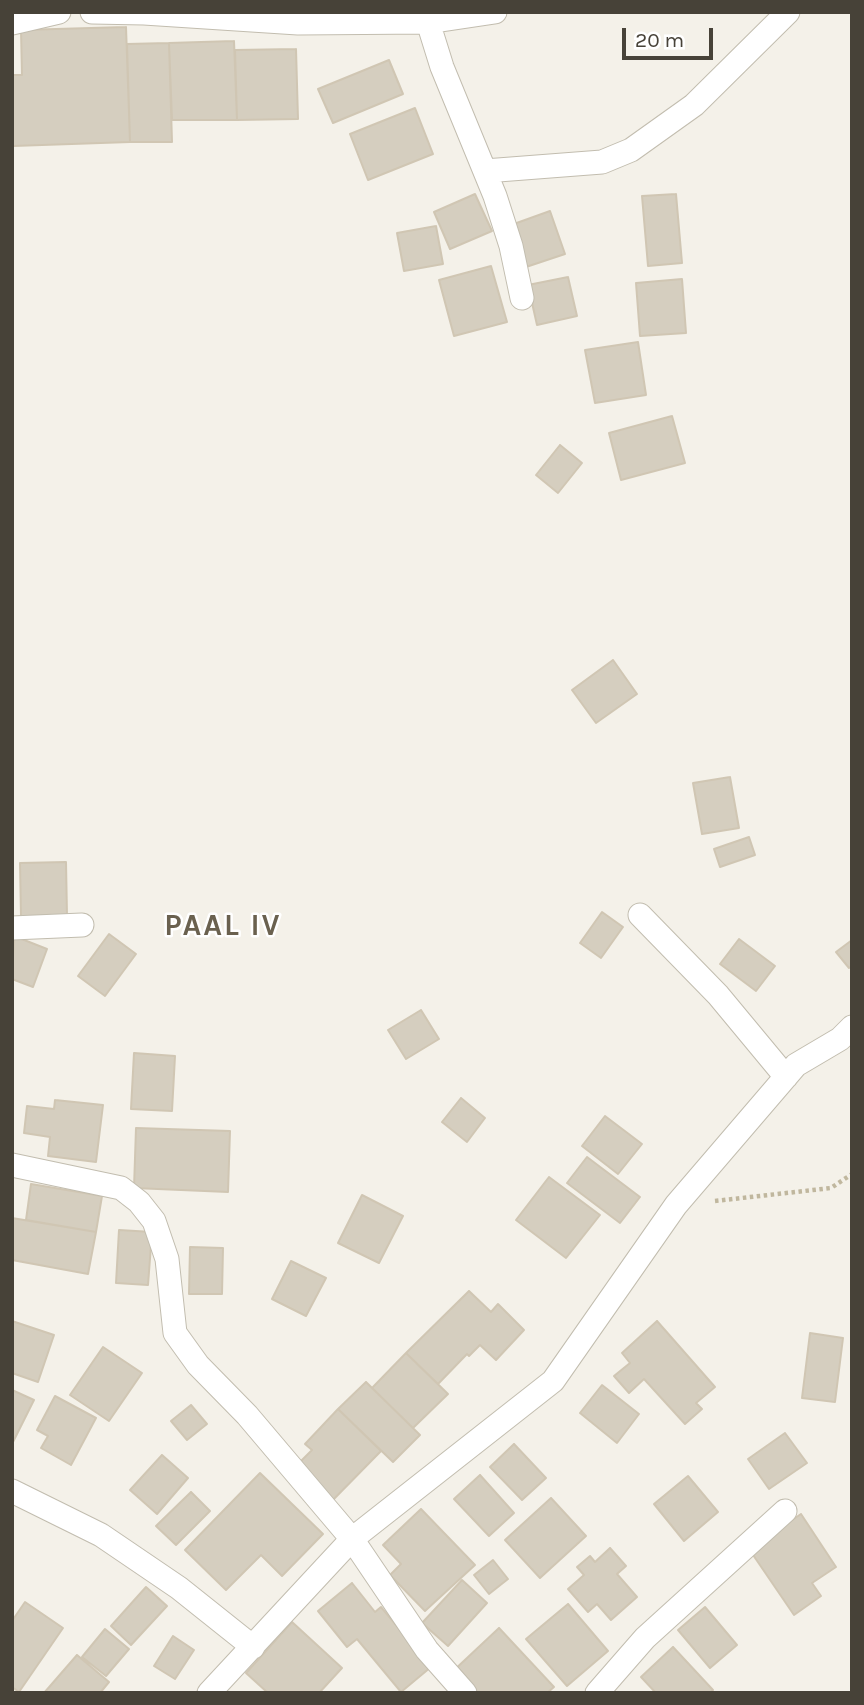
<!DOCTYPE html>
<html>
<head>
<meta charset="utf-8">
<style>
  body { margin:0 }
  #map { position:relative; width:864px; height:1705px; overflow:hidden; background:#f4f1e9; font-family:Karla,sans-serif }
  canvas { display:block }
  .frame { position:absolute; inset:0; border:14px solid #474238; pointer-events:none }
  .scale { position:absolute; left:622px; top:28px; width:91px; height:32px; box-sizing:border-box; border:4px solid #474238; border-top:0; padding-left:9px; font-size:21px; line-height:24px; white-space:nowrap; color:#474238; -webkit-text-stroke:5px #fff; paint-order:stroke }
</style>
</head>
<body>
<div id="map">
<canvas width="864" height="1705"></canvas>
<div class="frame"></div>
<div class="scale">20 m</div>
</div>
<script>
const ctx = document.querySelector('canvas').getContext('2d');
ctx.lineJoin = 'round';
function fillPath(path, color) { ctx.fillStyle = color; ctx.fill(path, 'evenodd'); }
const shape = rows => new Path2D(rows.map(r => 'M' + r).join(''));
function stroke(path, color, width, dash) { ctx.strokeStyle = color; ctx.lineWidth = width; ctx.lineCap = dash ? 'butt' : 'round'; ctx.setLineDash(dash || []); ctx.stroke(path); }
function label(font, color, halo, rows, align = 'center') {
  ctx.font = font + ' Karla,sans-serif'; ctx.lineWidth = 5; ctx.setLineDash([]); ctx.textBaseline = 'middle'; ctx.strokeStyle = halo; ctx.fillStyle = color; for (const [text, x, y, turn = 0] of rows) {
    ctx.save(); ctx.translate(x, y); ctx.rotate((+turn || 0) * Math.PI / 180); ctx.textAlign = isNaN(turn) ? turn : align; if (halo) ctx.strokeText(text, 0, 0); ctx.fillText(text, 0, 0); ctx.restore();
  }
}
const building = shape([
  [126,27,130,142,13,146,12,75,22,75,21,30,126,27],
  [234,41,237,120,172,120,169,43,234,41],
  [169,43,172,142,130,142,127,44,169,43],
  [296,49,298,119,237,120,235,50,296,49],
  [389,60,403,94,333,123,318,89,389,60],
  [415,108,433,154,368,180,350,134,415,108],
  [475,194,492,231,450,249,434,212,475,194],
  [676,194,682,263,648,266,642,196,676,194],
  [550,211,565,254,526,267,511,225,550,211],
  [436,226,443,264,404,271,397,233,436,226],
  [491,266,507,322,454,336,439,280,491,266],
  [568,277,577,316,537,325,528,285,568,277],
  [682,279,686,333,640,336,636,283,682,279],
  [638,342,646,395,595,403,585,350,638,342],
  [672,416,685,463,621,480,609,433,672,416],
  [560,445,582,463,558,493,536,475,560,445],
  [613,660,637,694,596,723,572,690,613,660],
  [730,777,739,828,702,834,693,783,730,777],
  [749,837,755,855,720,867,714,849,749,837],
  [66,862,67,916,21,917,20,863,66,862],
  [602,912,623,927,601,958,580,943,602,912],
  [109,934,136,954,105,996,78,976,109,934],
  [14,936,47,949,33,987,12,979,14,936],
  [739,939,775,966,756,991,720,964,739,939],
  [852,940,852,966,849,968,836,952,852,940],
  [421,1010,439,1039,406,1059,388,1030,421,1010],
  [134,1053,175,1056,172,1111,131,1109,134,1053],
  [461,1098,485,1118,467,1142,442,1122,461,1098],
  [55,1100,103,1105,96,1162,48,1156,50,1137,24,1133,27,1106,54,1109,55,1100],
  [605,1116,642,1144,618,1174,582,1146,605,1116],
  [136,1128,230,1131,228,1192,134,1188,136,1128],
  [587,1157,640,1197,620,1223,567,1183,587,1157],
  [549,1177,600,1215,566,1258,516,1220,549,1177],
  [31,1184,102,1196,96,1232,26,1220,31,1184],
  [362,1195,403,1216,379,1263,338,1243,362,1195],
  [12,1218,96,1232,88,1274,12,1260,12,1218],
  [119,1230,152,1232,148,1285,116,1283,119,1230],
  [190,1247,223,1248,222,1294,189,1294,190,1247],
  [291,1261,326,1278,306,1316,272,1299,291,1261],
  [469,1291,491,1312,498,1304,524,1330,496,1360,480,1345,469,1356,467,1354,438,1384,406,1353,469,1291],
  [12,1321,54,1335,38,1382,12,1373,12,1321],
  [657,1321,715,1387,696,1403,702,1409,685,1424,644,1379,629,1393,614,1376,630,1363,622,1353,657,1321],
  [810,1333,843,1338,835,1402,802,1398,810,1333],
  [103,1347,142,1373,109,1421,70,1395,103,1347],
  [406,1353,448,1394,413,1428,372,1388,406,1353],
  [366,1382,420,1435,393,1462,338,1409,366,1382],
  [602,1385,639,1414,617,1443,580,1413,602,1385],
  [12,1390,34,1400,12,1444,12,1390],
  [55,1396,96,1418,71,1465,41,1448,48,1436,37,1430,55,1396],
  [191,1405,207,1424,187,1440,171,1421,191,1405],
  [338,1409,381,1451,330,1503,294,1468,312,1450,305,1444,338,1409],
  [785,1433,807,1463,769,1489,748,1459,785,1433],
  [514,1444,546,1478,522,1500,490,1467,514,1444],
  [162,1455,188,1478,157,1514,130,1490,162,1455],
  [260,1473,323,1534,282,1576,261,1555,226,1590,185,1550,260,1473],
  [480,1475,514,1513,489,1536,454,1499,480,1475],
  [688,1476,718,1512,684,1541,654,1504,688,1476],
  [191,1492,210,1511,176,1545,156,1526,191,1492],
  [551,1498,586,1536,540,1578,505,1540,551,1498],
  [421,1509,475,1565,425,1611,390,1575,401,1564,383,1545,421,1509],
  [801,1514,836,1567,812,1583,821,1596,794,1615,749,1549,801,1514],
  [610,1548,626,1566,617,1574,637,1597,611,1620,597,1604,588,1612,568,1589,584,1575,577,1567,590,1556,595,1562,610,1548],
  [493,1560,508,1579,489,1594,474,1575,493,1560],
  [462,1580,487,1603,448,1646,422,1623,462,1580],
  [352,1583,375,1612,381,1607,431,1667,401,1692,357,1639,347,1647,318,1611,352,1583],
  [146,1587,167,1606,131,1645,111,1626,146,1587],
  [25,1602,63,1628,19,1692,12,1687,12,1621,25,1602],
  [568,1604,608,1651,567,1686,526,1639,568,1604],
  [705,1607,737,1645,710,1668,678,1630,705,1607],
  [292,1622,342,1668,319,1693,268,1693,246,1673,292,1622],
  [499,1628,554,1687,547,1693,469,1693,451,1673,499,1628],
  [105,1629,129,1649,106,1676,82,1657,105,1629],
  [173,1636,194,1650,175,1679,154,1666,173,1636],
  [673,1647,713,1690,710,1693,656,1693,641,1677,673,1647],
  [77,1655,109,1682,100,1693,44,1693,77,1655]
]);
const path = shape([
  [715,1201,831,1188,852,1174]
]);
const minor = shape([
  [92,12,144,13,298,23,428,22,495,12],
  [428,22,442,67,495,196,511,246,522,298],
  [12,23,59,12],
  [485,171,602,162,631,150,694,105,788,12],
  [640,915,718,995,786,1077],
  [12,928,82,925],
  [12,1165,121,1188,139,1202,154,1221,167,1259,175,1333,198,1365,247,1415,352,1539,427,1650,465,1693],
  [12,1491,101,1535,179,1588,253,1647],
  [209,1693,352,1539,553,1381,676,1205,796,1065,840,1039,852,1027],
  [597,1693,645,1638,785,1511]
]);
const districtNames = [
  ["PAAL IV",223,926]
];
fillPath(building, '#d5cebf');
stroke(building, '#d0c6b3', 2);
stroke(minor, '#c2bdaf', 25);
stroke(path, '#c0b79e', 4.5, [3.5, 3.5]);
stroke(minor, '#fff', 23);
ctx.letterSpacing = '2px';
label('bold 30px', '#6a614f', '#fff', districtNames);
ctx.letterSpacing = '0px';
</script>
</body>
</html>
